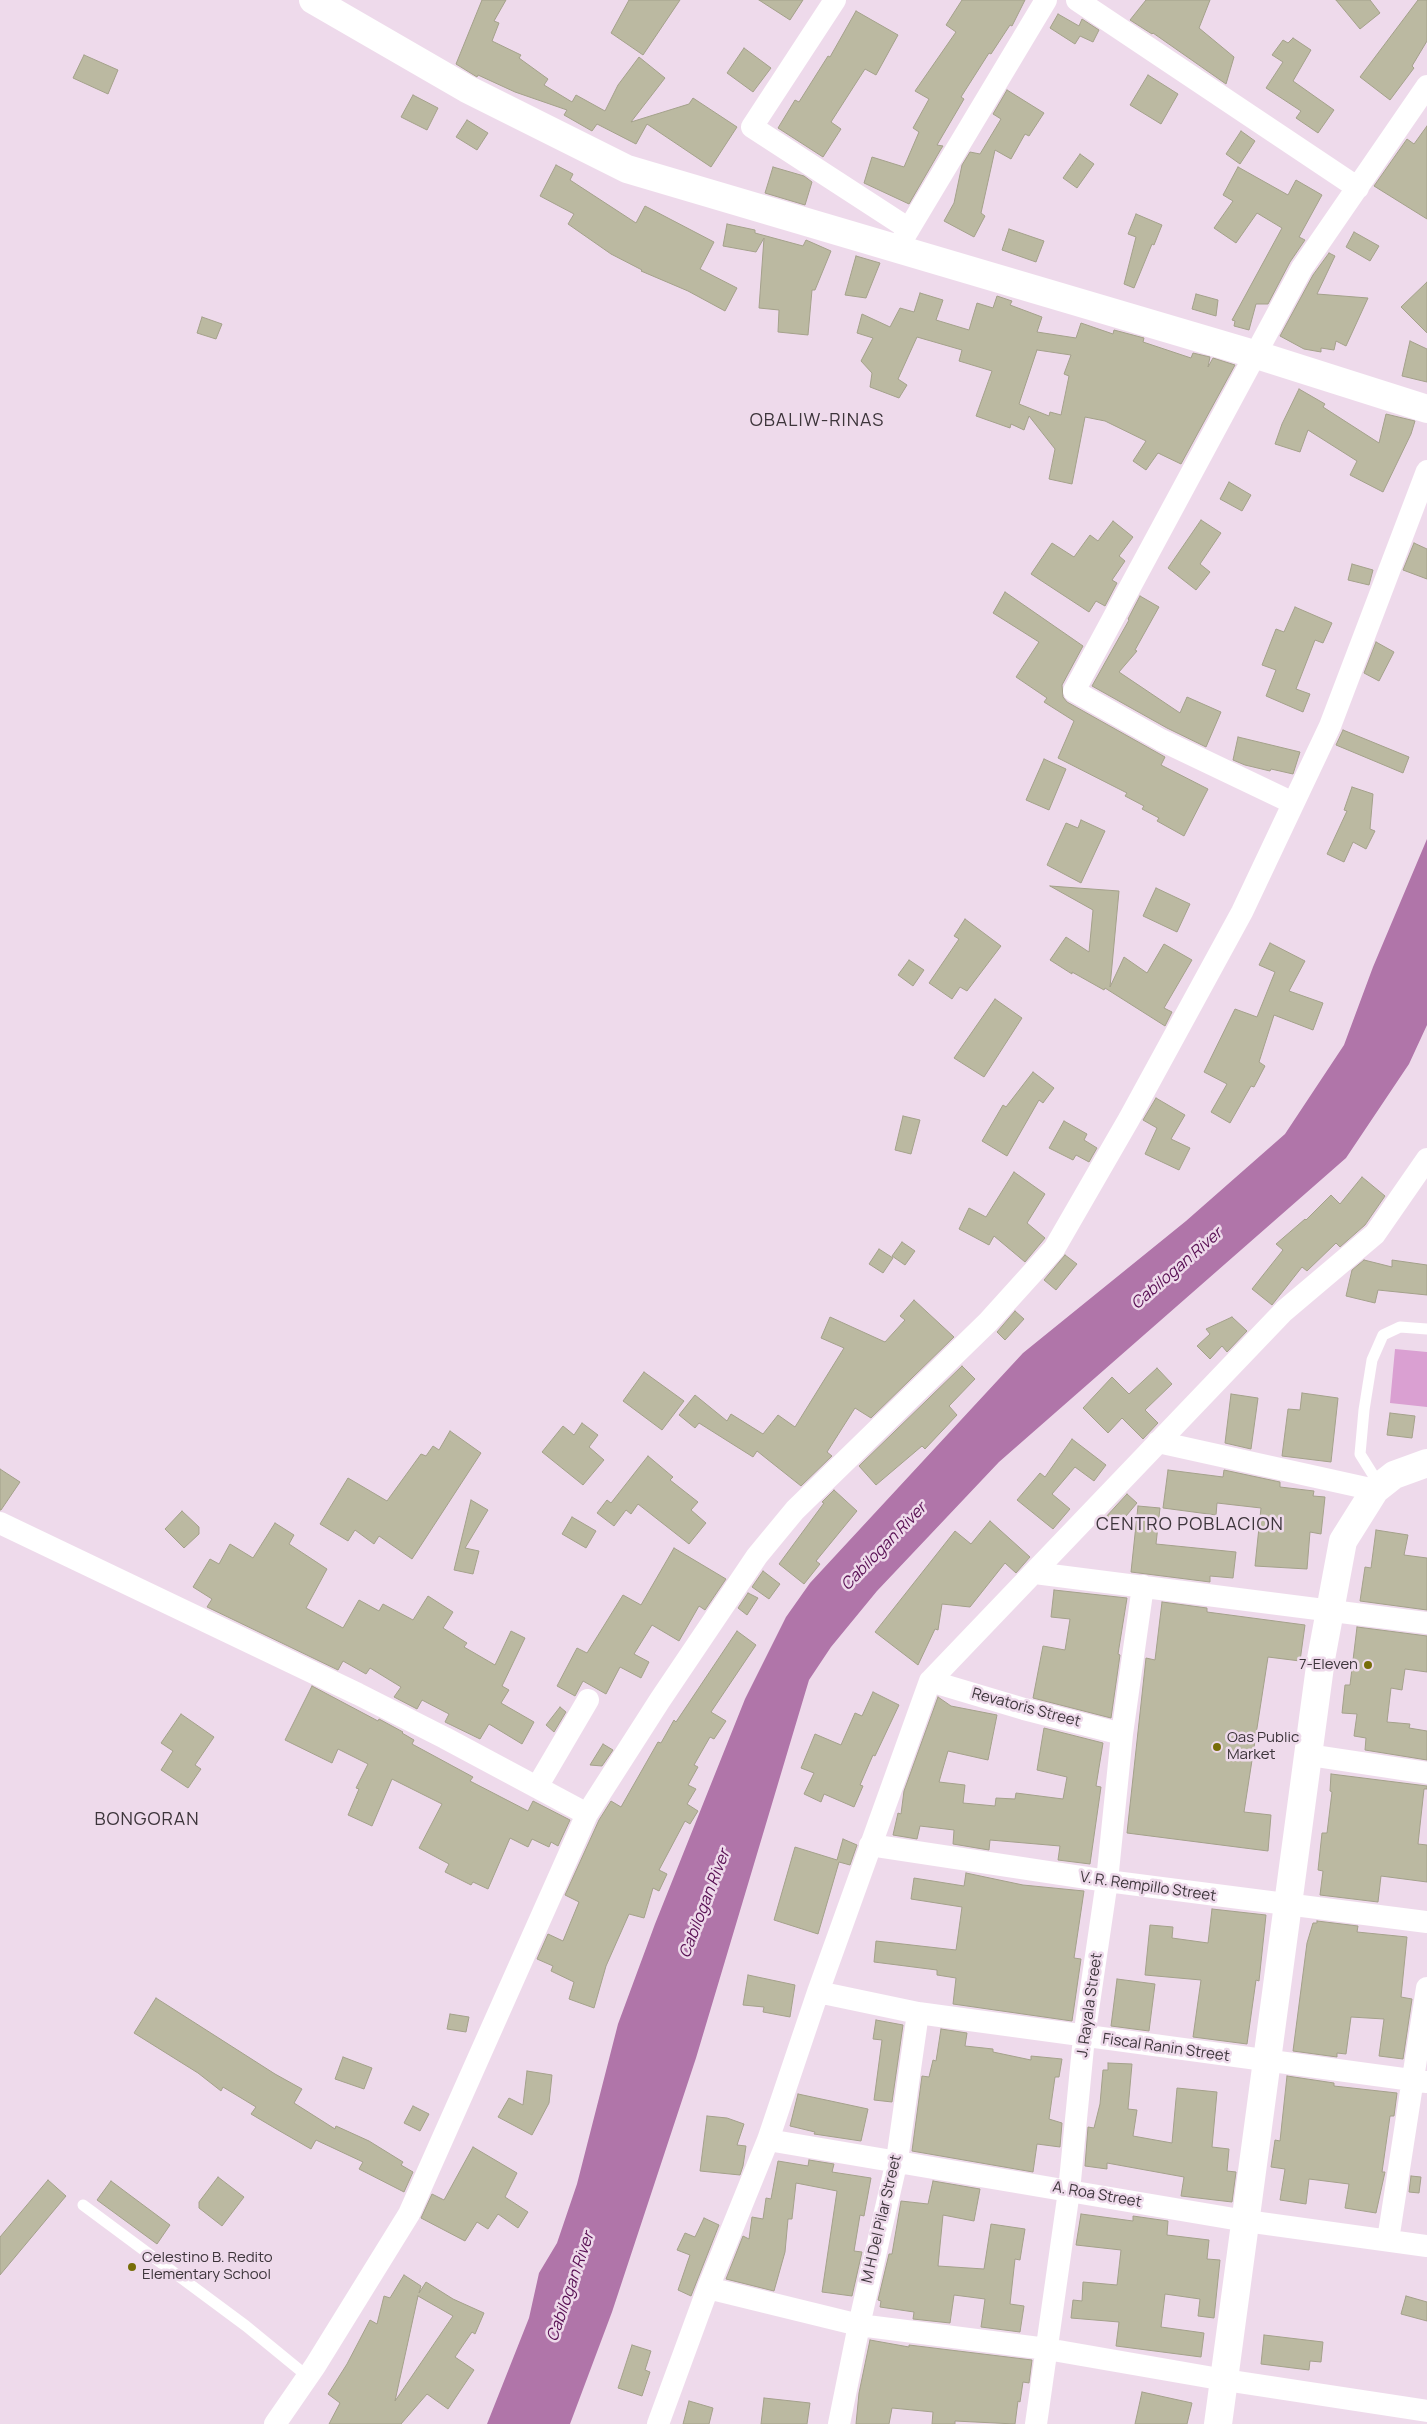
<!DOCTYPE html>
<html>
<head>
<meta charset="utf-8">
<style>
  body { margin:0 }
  canvas { display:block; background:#eedaeb }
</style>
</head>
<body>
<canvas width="1427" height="2424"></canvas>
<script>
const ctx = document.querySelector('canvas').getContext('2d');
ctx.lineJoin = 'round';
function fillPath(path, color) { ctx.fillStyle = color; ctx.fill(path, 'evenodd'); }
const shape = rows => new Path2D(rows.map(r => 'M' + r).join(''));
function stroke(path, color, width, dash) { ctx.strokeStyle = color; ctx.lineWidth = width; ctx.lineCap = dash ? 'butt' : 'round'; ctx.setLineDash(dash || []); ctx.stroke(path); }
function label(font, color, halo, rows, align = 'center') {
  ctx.font = font + ' Manrope,sans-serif'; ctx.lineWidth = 5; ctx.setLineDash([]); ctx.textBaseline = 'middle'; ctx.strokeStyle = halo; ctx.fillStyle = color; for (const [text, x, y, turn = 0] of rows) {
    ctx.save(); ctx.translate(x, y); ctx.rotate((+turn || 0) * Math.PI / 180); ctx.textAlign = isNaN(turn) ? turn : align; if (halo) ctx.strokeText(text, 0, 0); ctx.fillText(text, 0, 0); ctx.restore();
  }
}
const green = shape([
  [1395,1349,1427,1352,1427,1407,1390,1403]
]);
const water = shape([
  [1427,839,1427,1025,1409,1064,1346,1158,999,1462,877,1591,831,1647,809,1680,696,2058,612,2312,570,2424,487,2424,529,2318,539,2273,557,2243,577,2184,618,2024,655,1924,745,1699,786,1617,810,1583,1023,1353,1186,1221,1285,1134,1344,1045,1373,967]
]);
const building = shape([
  [482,0,506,0,494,21,499,23,492,41,521,55,519,58,548,79,544,85,572,102,576,95,605,111,618,85,639,57,665,78,631,122,689,104,693,98,737,127,711,167,647,124,636,144,597,124,592,131,564,115,567,110,515,92,478,75,477,77,456,64,482,0],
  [629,0,680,0,643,55,611,33,629,0],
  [759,0,803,0,790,20,759,0],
  [962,0,1025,0,1012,26,1010,25,991,54,989,53,961,97,964,99,937,145,943,146,941,149,909,204,864,183,872,157,904,167,919,132,913,128,929,99,915,91,956,32,946,25,962,0],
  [1146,0,1210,0,1199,28,1234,57,1226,84,1153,33,1152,34,1130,20,1146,0],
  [1336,0,1370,0,1380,13,1360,29,1336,0],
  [1418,0,1427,0,1427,41,1412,66,1414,68,1390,100,1360,77,1418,0],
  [856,11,898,35,876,75,865,69,831,122,841,129,823,157,778,128,795,100,799,102,828,56,830,57,856,11],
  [1058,14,1079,26,1082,19,1099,30,1093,42,1080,36,1075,44,1050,28,1058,14],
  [1293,38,1311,50,1293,81,1334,110,1318,133,1296,118,1301,111,1266,88,1283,62,1272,55,1283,40,1288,43,1293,38],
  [744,48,771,68,753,92,727,73,744,48],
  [84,55,118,70,108,94,73,78,84,55],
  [1148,75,1178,94,1161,124,1130,105,1148,75],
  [1007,90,1044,113,1029,136,1025,134,1011,159,995,150,981,213,985,216,974,237,944,221,954,203,962,165,970,152,980,154,1001,119,993,114,1007,90],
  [413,95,438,108,427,130,401,117,413,95],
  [467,120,488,133,477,150,456,137,467,120],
  [1427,126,1427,219,1374,186,1407,139,1414,144,1427,126],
  [1241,131,1255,141,1240,164,1226,154,1241,131],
  [1080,154,1094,164,1077,188,1063,178,1080,154],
  [556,165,573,174,570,180,636,223,645,206,714,242,700,269,737,288,725,311,688,291,641,271,642,270,611,254,568,224,574,214,540,196,556,165],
  [773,167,804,176,812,182,805,205,765,193,773,167],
  [1238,167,1288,195,1296,180,1322,195,1299,237,1305,240,1290,262,1268,304,1256,304,1249,330,1234,326,1235,321,1232,320,1282,228,1257,213,1236,243,1214,228,1233,201,1223,195,1238,167],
  [1136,214,1162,225,1154,245,1152,244,1134,288,1124,284,1136,237,1128,234,1136,214],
  [727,224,755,230,755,233,803,246,806,240,831,251,815,290,812,290,808,335,778,332,779,310,759,308,764,238,756,252,723,246,727,224],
  [1009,229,1044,241,1036,262,1002,250,1009,229],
  [1354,232,1379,246,1370,261,1346,247,1354,232],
  [1329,253,1335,256,1317,294,1368,298,1346,346,1336,341,1334,350,1321,348,1321,352,1304,349,1280,336,1313,275,1329,253],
  [856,256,880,263,866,298,845,295,856,256],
  [1427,282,1427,333,1401,307,1427,282],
  [920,293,943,300,936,320,969,330,977,303,993,308,997,296,1012,301,1010,305,1042,317,1037,332,1076,338,1081,323,1113,334,1114,330,1144,338,1143,342,1191,358,1193,353,1210,357,1208,367,1213,358,1235,365,1181,464,1158,453,1146,470,1133,461,1146,441,1105,421,1085,417,1072,484,1049,479,1055,449,1029,416,1024,430,1011,424,1010,428,976,416,992,371,959,361,962,350,917,337,898,379,907,385,899,398,870,387,872,373,861,361,873,338,857,333,862,314,890,327,900,308,914,312,920,293],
  [1037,350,1071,355,1064,374,1069,376,1061,415,1050,412,1049,416,1019,404,1037,350],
  [1196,294,1218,300,1216,316,1192,309,1196,294],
  [202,317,222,324,216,339,197,333,202,317],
  [1410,341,1427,349,1427,382,1402,376,1410,341],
  [1299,389,1325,404,1323,407,1379,443,1386,414,1415,421,1411,434,1383,492,1350,475,1357,461,1308,430,1300,452,1275,444,1282,424,1299,389],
  [1229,482,1251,495,1242,511,1220,499,1229,482],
  [1201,520,1221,533,1200,564,1210,572,1196,590,1168,568,1201,520],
  [1113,521,1133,537,1119,556,1125,561,1112,580,1117,583,1105,606,1096,601,1089,612,1031,574,1052,543,1074,557,1090,535,1098,541,1113,521],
  [1414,543,1427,549,1427,579,1403,570,1414,543],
  [1352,564,1373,570,1369,585,1348,580,1352,564],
  [1005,592,1083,646,1062,685,1063,697,1067,702,1165,757,1161,765,1208,789,1184,836,1157,821,1159,818,1142,809,1144,806,1125,796,1127,793,1058,758,1074,721,1044,702,1047,698,1016,677,1039,642,993,613,1005,592],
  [1140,596,1159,607,1135,650,1137,651,1119,672,1180,713,1187,697,1221,712,1206,747,1167,728,1092,686,1129,620,1128,619,1140,596],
  [1295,607,1332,623,1323,643,1315,640,1296,689,1310,694,1303,712,1266,696,1276,670,1262,665,1276,629,1284,632,1295,607],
  [1376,642,1394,652,1379,681,1364,673,1376,642],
  [1343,730,1409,757,1403,773,1336,745,1343,730],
  [1238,737,1300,752,1293,774,1271,769,1270,771,1245,765,1233,760,1238,737],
  [1044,759,1066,769,1049,810,1026,800,1044,759],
  [1352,787,1373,794,1370,829,1375,831,1366,849,1353,842,1344,862,1327,854,1347,811,1344,810,1352,787],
  [1081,820,1105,831,1081,883,1047,865,1066,823,1078,828,1081,820],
  [1050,886,1119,891,1110,987,1124,957,1147,973,1164,944,1192,960,1164,1008,1172,1012,1165,1026,1105,988,1104,990,1072,972,1072,974,1050,960,1066,937,1089,952,1093,910,1050,886],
  [1156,888,1190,904,1177,932,1143,916,1156,888],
  [965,919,1001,946,967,991,960,987,952,999,929,983,959,939,954,936,965,919],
  [1270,943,1305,961,1289,991,1323,1003,1313,1030,1274,1015,1259,1062,1265,1066,1254,1087,1251,1086,1230,1123,1211,1112,1227,1084,1204,1072,1235,1009,1257,1017,1275,972,1259,965,1270,943],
  [909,960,924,970,913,986,898,975,909,960],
  [995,999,1022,1018,984,1077,954,1058,995,999],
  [1033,1072,1054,1088,1043,1103,1039,1100,1007,1156,982,1141,1003,1105,1006,1107,1033,1072],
  [1156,1098,1185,1115,1171,1139,1190,1148,1179,1170,1145,1154,1157,1128,1143,1120,1156,1098],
  [903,1116,920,1120,911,1154,895,1150,903,1116],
  [1064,1121,1087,1134,1084,1140,1097,1148,1089,1162,1076,1155,1073,1160,1049,1148,1064,1121],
  [1014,1172,1045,1194,1027,1223,1045,1238,1025,1262,994,1236,989,1245,959,1229,969,1208,986,1217,1014,1172],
  [1362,1177,1385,1196,1365,1225,1340,1247,1336,1243,1307,1271,1302,1267,1272,1305,1252,1289,1283,1250,1276,1244,1305,1219,1306,1220,1331,1195,1340,1204,1362,1177],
  [902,1242,915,1251,905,1265,892,1256,902,1242],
  [879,1249,893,1258,883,1273,869,1264,879,1249],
  [1065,1255,1077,1264,1056,1290,1044,1280,1065,1255],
  [1364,1260,1392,1267,1392,1260,1427,1265,1427,1295,1378,1290,1375,1303,1346,1296,1352,1270,1364,1260],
  [914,1300,954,1337,871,1418,855,1408,827,1452,832,1456,801,1486,757,1451,753,1457,699,1423,695,1428,679,1415,695,1395,727,1421,731,1414,763,1434,778,1415,795,1427,844,1348,821,1338,830,1317,885,1342,905,1320,900,1316,914,1300],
  [1015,1311,1024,1319,1005,1340,997,1332,1015,1311],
  [1232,1317,1247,1331,1227,1352,1222,1346,1210,1359,1197,1346,1210,1334,1206,1329,1232,1317],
  [962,1366,975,1379,949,1406,957,1415,925,1449,922,1446,876,1485,859,1466,962,1366],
  [1157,1368,1172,1384,1145,1410,1158,1423,1143,1439,1122,1418,1108,1433,1083,1408,1112,1377,1129,1394,1157,1368],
  [644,1372,684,1401,662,1430,623,1401,644,1372],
  [1302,1393,1338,1398,1331,1462,1282,1456,1288,1409,1300,1410,1302,1393],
  [1231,1394,1258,1398,1251,1449,1225,1443,1231,1394],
  [1390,1413,1415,1416,1412,1438,1387,1435,1390,1413],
  [582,1423,598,1435,589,1447,604,1460,583,1485,542,1452,563,1426,574,1435,582,1423],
  [450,1431,481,1453,412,1559,379,1536,374,1544,355,1530,348,1541,320,1524,348,1478,387,1501,421,1454,426,1456,433,1446,439,1450,450,1431],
  [1072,1439,1106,1465,1094,1481,1075,1467,1052,1494,1070,1509,1053,1529,1017,1500,1040,1473,1045,1477,1072,1439],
  [648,1456,673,1477,670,1480,698,1502,691,1510,706,1523,689,1544,638,1504,631,1514,626,1510,614,1526,597,1513,607,1500,611,1503,648,1456],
  [0,1469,20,1482,1,1510,0,1510,0,1469],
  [1168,1470,1223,1477,1224,1470,1280,1482,1280,1487,1314,1491,1313,1496,1325,1497,1321,1534,1310,1532,1307,1569,1255,1566,1261,1508,1217,1503,1216,1515,1163,1508,1168,1470],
  [834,1490,857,1511,816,1561,820,1564,804,1584,779,1564,824,1503,822,1502,834,1490],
  [1127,1494,1137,1503,1115,1529,1104,1519,1127,1494],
  [471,1500,488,1510,465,1548,479,1551,473,1574,454,1570,471,1500],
  [1138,1506,1160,1508,1156,1544,1236,1552,1233,1578,1210,1576,1210,1582,1131,1572,1138,1506],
  [182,1511,199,1527,199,1534,184,1548,165,1529,182,1511],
  [572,1517,596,1531,586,1548,562,1534,572,1517],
  [990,1521,1030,1557,1016,1573,1005,1563,970,1607,942,1604,938,1630,935,1629,918,1665,875,1632,955,1531,971,1544,990,1521],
  [275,1523,294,1535,289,1544,327,1569,306,1608,343,1628,359,1600,379,1611,383,1604,413,1620,428,1596,453,1612,443,1628,467,1643,464,1647,495,1665,511,1631,525,1638,502,1686,509,1690,501,1703,534,1722,522,1744,489,1724,480,1739,445,1722,449,1714,422,1700,417,1709,394,1697,401,1687,370,1668,366,1674,343,1661,338,1670,207,1607,212,1599,193,1587,210,1559,219,1564,230,1544,253,1558,275,1523],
  [1376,1530,1408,1535,1404,1555,1427,1558,1427,1610,1360,1601,1365,1567,1371,1568,1376,1530],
  [674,1548,726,1579,705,1610,699,1606,679,1641,652,1625,634,1654,649,1662,641,1678,620,1667,606,1694,583,1681,575,1696,557,1686,577,1648,587,1653,623,1595,641,1605,674,1548],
  [763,1571,780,1584,769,1599,752,1587,763,1571],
  [1054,1590,1127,1598,1118,1654,1120,1655,1111,1718,1033,1698,1043,1646,1065,1650,1070,1619,1051,1617,1054,1590],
  [748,1593,758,1598,747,1615,738,1608,748,1593],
  [1162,1602,1207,1608,1207,1612,1305,1625,1300,1661,1268,1657,1266,1670,1244,1812,1271,1815,1268,1851,1127,1833,1146,1658,1155,1660,1162,1602],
  [1357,1627,1427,1636,1427,1672,1405,1669,1402,1690,1391,1688,1387,1722,1410,1724,1409,1728,1427,1731,1427,1760,1365,1750,1366,1738,1354,1736,1357,1714,1342,1713,1345,1685,1350,1685,1357,1627],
  [737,1631,756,1645,711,1712,726,1721,714,1739,710,1737,694,1765,698,1767,688,1785,696,1789,687,1804,698,1811,690,1824,685,1821,659,1870,667,1874,659,1891,653,1888,644,1918,629,1914,606,1966,594,2008,569,1999,574,1982,551,1971,553,1966,537,1959,548,1934,563,1941,579,1902,565,1895,599,1820,611,1801,621,1807,658,1742,661,1743,674,1720,676,1722,737,1631],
  [312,1686,378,1721,379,1719,403,1732,402,1733,414,1740,412,1744,473,1777,470,1781,528,1811,533,1801,570,1820,558,1846,551,1842,549,1847,532,1839,528,1847,510,1838,488,1889,473,1882,471,1885,445,1872,449,1864,419,1848,442,1804,392,1779,372,1826,348,1815,359,1789,356,1788,368,1764,338,1749,332,1763,285,1740,312,1686],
  [873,1692,899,1705,875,1756,873,1755,860,1785,863,1786,854,1807,824,1794,821,1802,804,1794,814,1773,801,1768,815,1734,841,1745,855,1713,862,1716,873,1692],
  [938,1697,951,1706,997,1715,988,1760,948,1751,939,1782,965,1785,963,1803,995,1806,996,1798,1015,1799,1016,1793,1063,1799,1067,1777,1037,1770,1044,1728,1103,1743,1096,1786,1101,1787,1090,1864,1058,1860,1060,1846,990,1840,989,1850,953,1844,954,1830,920,1826,917,1839,893,1835,898,1813,901,1814,904,1791,938,1697],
  [560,1707,566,1712,554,1732,546,1725,560,1707],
  [181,1714,214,1737,195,1765,201,1769,188,1788,161,1770,173,1751,161,1743,181,1714],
  [603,1744,613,1750,602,1766,590,1765,603,1744],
  [1331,1774,1427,1786,1427,1789,1424,1789,1418,1844,1427,1845,1427,1882,1381,1876,1378,1902,1320,1895,1323,1871,1318,1870,1322,1833,1327,1833,1332,1792,1330,1791,1331,1774],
  [843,1839,857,1845,850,1865,839,1862,818,1934,774,1920,795,1847,837,1860,843,1839],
  [966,1873,1023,1885,1084,1891,1074,1958,1081,1959,1072,2021,953,2004,956,1978,937,1975,937,1970,874,1962,876,1941,956,1950,962,1907,911,1899,914,1878,964,1886,966,1873],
  [1212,1909,1266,1915,1259,1981,1256,1980,1247,2044,1193,2037,1201,1980,1145,1975,1150,1925,1173,1927,1172,1938,1208,1943,1212,1909],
  [1317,1921,1358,1926,1357,1932,1407,1937,1401,1997,1412,1999,1403,2059,1379,2056,1384,2019,1351,2017,1346,2054,1337,2053,1337,2057,1293,2051,1307,1943,1313,1923,1317,1923,1317,1921],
  [748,1975,795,1985,790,2017,763,2012,764,2007,743,2005,748,1975],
  [1117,1979,1155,1984,1149,2031,1111,2026,1117,1979],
  [156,1998,275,2074,302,2089,294,2103,335,2129,336,2126,369,2141,403,2162,401,2165,413,2172,404,2192,359,2169,363,2162,316,2140,311,2149,278,2130,251,2114,256,2107,223,2087,221,2091,198,2073,134,2033,156,1998],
  [450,2014,469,2017,466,2032,447,2029,450,2014],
  [876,2020,903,2025,892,2102,874,2100,882,2040,873,2039,876,2020],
  [941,2029,967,2033,965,2046,993,2049,993,2052,1031,2060,1031,2056,1062,2059,1059,2077,1055,2077,1049,2119,1062,2123,1060,2147,1037,2144,1033,2172,912,2151,922,2076,929,2077,933,2060,936,2061,941,2029],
  [343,2057,372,2068,364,2089,335,2079,343,2057],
  [1108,2063,1132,2064,1128,2109,1137,2110,1133,2136,1172,2143,1177,2088,1217,2092,1212,2147,1229,2149,1227,2171,1236,2172,1232,2202,1181,2196,1184,2177,1107,2163,1107,2169,1085,2166,1088,2127,1094,2128,1100,2104,1103,2070,1108,2070,1108,2063],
  [527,2071,552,2075,549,2103,532,2135,498,2117,509,2098,523,2105,527,2071],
  [1287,2076,1334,2083,1334,2086,1397,2093,1394,2116,1390,2116,1382,2172,1385,2172,1376,2213,1345,2208,1349,2184,1309,2179,1306,2204,1280,2200,1285,2169,1271,2167,1275,2140,1280,2141,1287,2076],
  [798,2094,868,2109,861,2141,814,2134,815,2132,790,2126,798,2094],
  [413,2106,429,2114,420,2131,404,2123,413,2106],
  [707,2116,727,2118,744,2124,737,2145,746,2146,743,2166,740,2175,700,2171,707,2116],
  [473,2147,517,2173,505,2197,528,2212,518,2228,498,2214,488,2229,477,2222,465,2241,421,2218,432,2194,444,2200,473,2147],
  [809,2160,834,2164,832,2172,871,2178,864,2216,860,2215,854,2251,862,2252,852,2296,822,2292,837,2191,796,2183,792,2219,788,2219,785,2252,774,2291,726,2279,743,2236,749,2239,752,2217,763,2219,766,2198,771,2199,778,2161,808,2166,809,2160],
  [1411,2176,1421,2177,1419,2193,1409,2192,1411,2176],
  [218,2177,244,2197,222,2226,199,2208,199,2202,218,2177],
  [48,2180,66,2196,0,2275,0,2237,48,2180],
  [111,2181,170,2225,157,2244,97,2200,111,2181],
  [933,2181,980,2189,974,2221,943,2215,938,2266,984,2269,991,2224,1025,2229,1020,2260,1015,2259,1010,2304,1024,2306,1020,2332,981,2327,985,2299,954,2295,950,2323,913,2319,914,2312,880,2307,881,2301,878,2300,889,2254,892,2254,901,2201,928,2204,933,2181],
  [1081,2214,1133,2221,1133,2216,1168,2221,1167,2235,1209,2240,1207,2259,1220,2260,1214,2318,1198,2316,1200,2299,1165,2294,1161,2327,1204,2333,1201,2357,1116,2346,1119,2322,1071,2318,1073,2300,1082,2301,1083,2282,1117,2285,1121,2250,1076,2245,1081,2214],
  [704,2218,719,2225,691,2296,678,2290,690,2255,677,2250,685,2233,695,2237,704,2218],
  [404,2275,421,2286,419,2293,426,2282,453,2299,484,2313,475,2334,472,2332,455,2357,474,2370,448,2409,427,2394,401,2424,329,2424,340,2403,328,2394,347,2364,370,2320,377,2324,384,2296,390,2298,404,2275],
  [418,2296,453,2316,395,2401,418,2296],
  [1406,2296,1427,2302,1427,2321,1401,2314,1406,2296],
  [1264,2335,1323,2342,1321,2362,1310,2361,1309,2370,1261,2364,1264,2335],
  [870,2340,909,2347,909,2345,1032,2360,1029,2383,1023,2382,1020,2402,1018,2401,1015,2424,955,2421,955,2424,932,2424,933,2412,892,2408,889,2424,856,2424,859,2393,870,2340],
  [632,2345,651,2351,645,2370,650,2372,642,2396,618,2388,632,2345],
  [1142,2392,1192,2403,1187,2424,1135,2424,1142,2392],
  [764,2398,810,2403,807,2424,761,2424,764,2398],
  [689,2401,713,2408,709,2424,683,2424,689,2401]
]);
const lane = shape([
  [1380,1486,1360,1454,1364,1410,1372,1360,1383,1335,1400,1327,1427,1329],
  [83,2205,246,2326,307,2376]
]);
const street = shape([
  [835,0,752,127,909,229],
  [1077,0,1358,188],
  [901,242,1046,0],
  [1293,803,1161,740,1074,691,1302,268,1427,86],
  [1158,1442,1375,1490],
  [0,1523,358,1694,445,1738,587,1814],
  [1035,1573,1427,1623],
  [930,1681,1024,1709,1122,1734],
  [1309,1755,1427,1773],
  [537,1787,588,1700],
  [870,1845,1107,1881,1427,1922],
  [818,1992,918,2013,1427,2082],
  [768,2140,1246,2221,1427,2246],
  [1388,2240,1427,1988],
  [708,2288,859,2325,1047,2349,1225,2380,1427,2411],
  [275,2424,315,2366,409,2214,587,1814,660,1700,757,1556,795,1510,988,1322,1054,1249,1129,1119,1242,912,1330,726,1427,471],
  [658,2424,708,2288,768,2140,818,1992,930,1681,1284,1311,1375,1234,1427,1159],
  [839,2424,859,2325,897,2160,918,2013],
  [1036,2424,1069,2191,1084,2037,1107,1881,1122,1734,1143,1586]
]);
const secondary = shape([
  [313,0,467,89,627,169,1257,355,1427,409],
  [1218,2424,1321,1659,1343,1541,1375,1490,1394,1475,1427,1463]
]);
const markers = [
  [1368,1665,5,"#776d08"],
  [1217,1747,5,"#776d08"],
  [132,2267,5,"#776d08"]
];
const poiNames = [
  ["7-Eleven",1358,1665,"right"],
  ["Oas Public",1227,1738],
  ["Market",1227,1755],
  ["Celestino B. Redito",142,2258],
  ["Elementary School",142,2275]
];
const streetNames = [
  ["Revatoris Street",1026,1708,15],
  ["V. R. Rempillo Street",1148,1887,8],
  ["J. Rayala Street",1090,2005,-82],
  ["Fiscal Ranin Street",1166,2048,8],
  ["A. Roa Street",1097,2195,10],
  ["M H Del Pilar Street",882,2219,-77]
];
const waterNames = [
  ["Cabilogan River",1177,1269,-41],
  ["Cabilogan River",884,1547,-46],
  ["Cabilogan River",705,1904,-69],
  ["Cabilogan River",571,2287,-71]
];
const quarterNames = [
  ["OBALIW-RINAS",817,421],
  ["CENTRO POBLACION",1190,1525],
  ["BONGORAN",147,1820]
];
fillPath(green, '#daa0d2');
fillPath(water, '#b075a9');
fillPath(building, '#bbb9a1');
stroke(building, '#a4a18b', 1);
stroke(lane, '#fff', 11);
stroke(street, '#fff', 22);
stroke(secondary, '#fff', 28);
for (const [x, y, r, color] of markers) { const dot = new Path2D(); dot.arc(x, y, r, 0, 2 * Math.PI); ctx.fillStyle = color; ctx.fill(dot); stroke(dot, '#eedaeb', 2); }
label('15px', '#3d353b', '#eedaeb', poiNames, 'left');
label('15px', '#3d353b', '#eedaeb', streetNames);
label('italic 16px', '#580f53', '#eedaeb', waterNames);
ctx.letterSpacing = '1px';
label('18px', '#3d353b', '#eedaeb', quarterNames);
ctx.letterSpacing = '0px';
</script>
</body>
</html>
